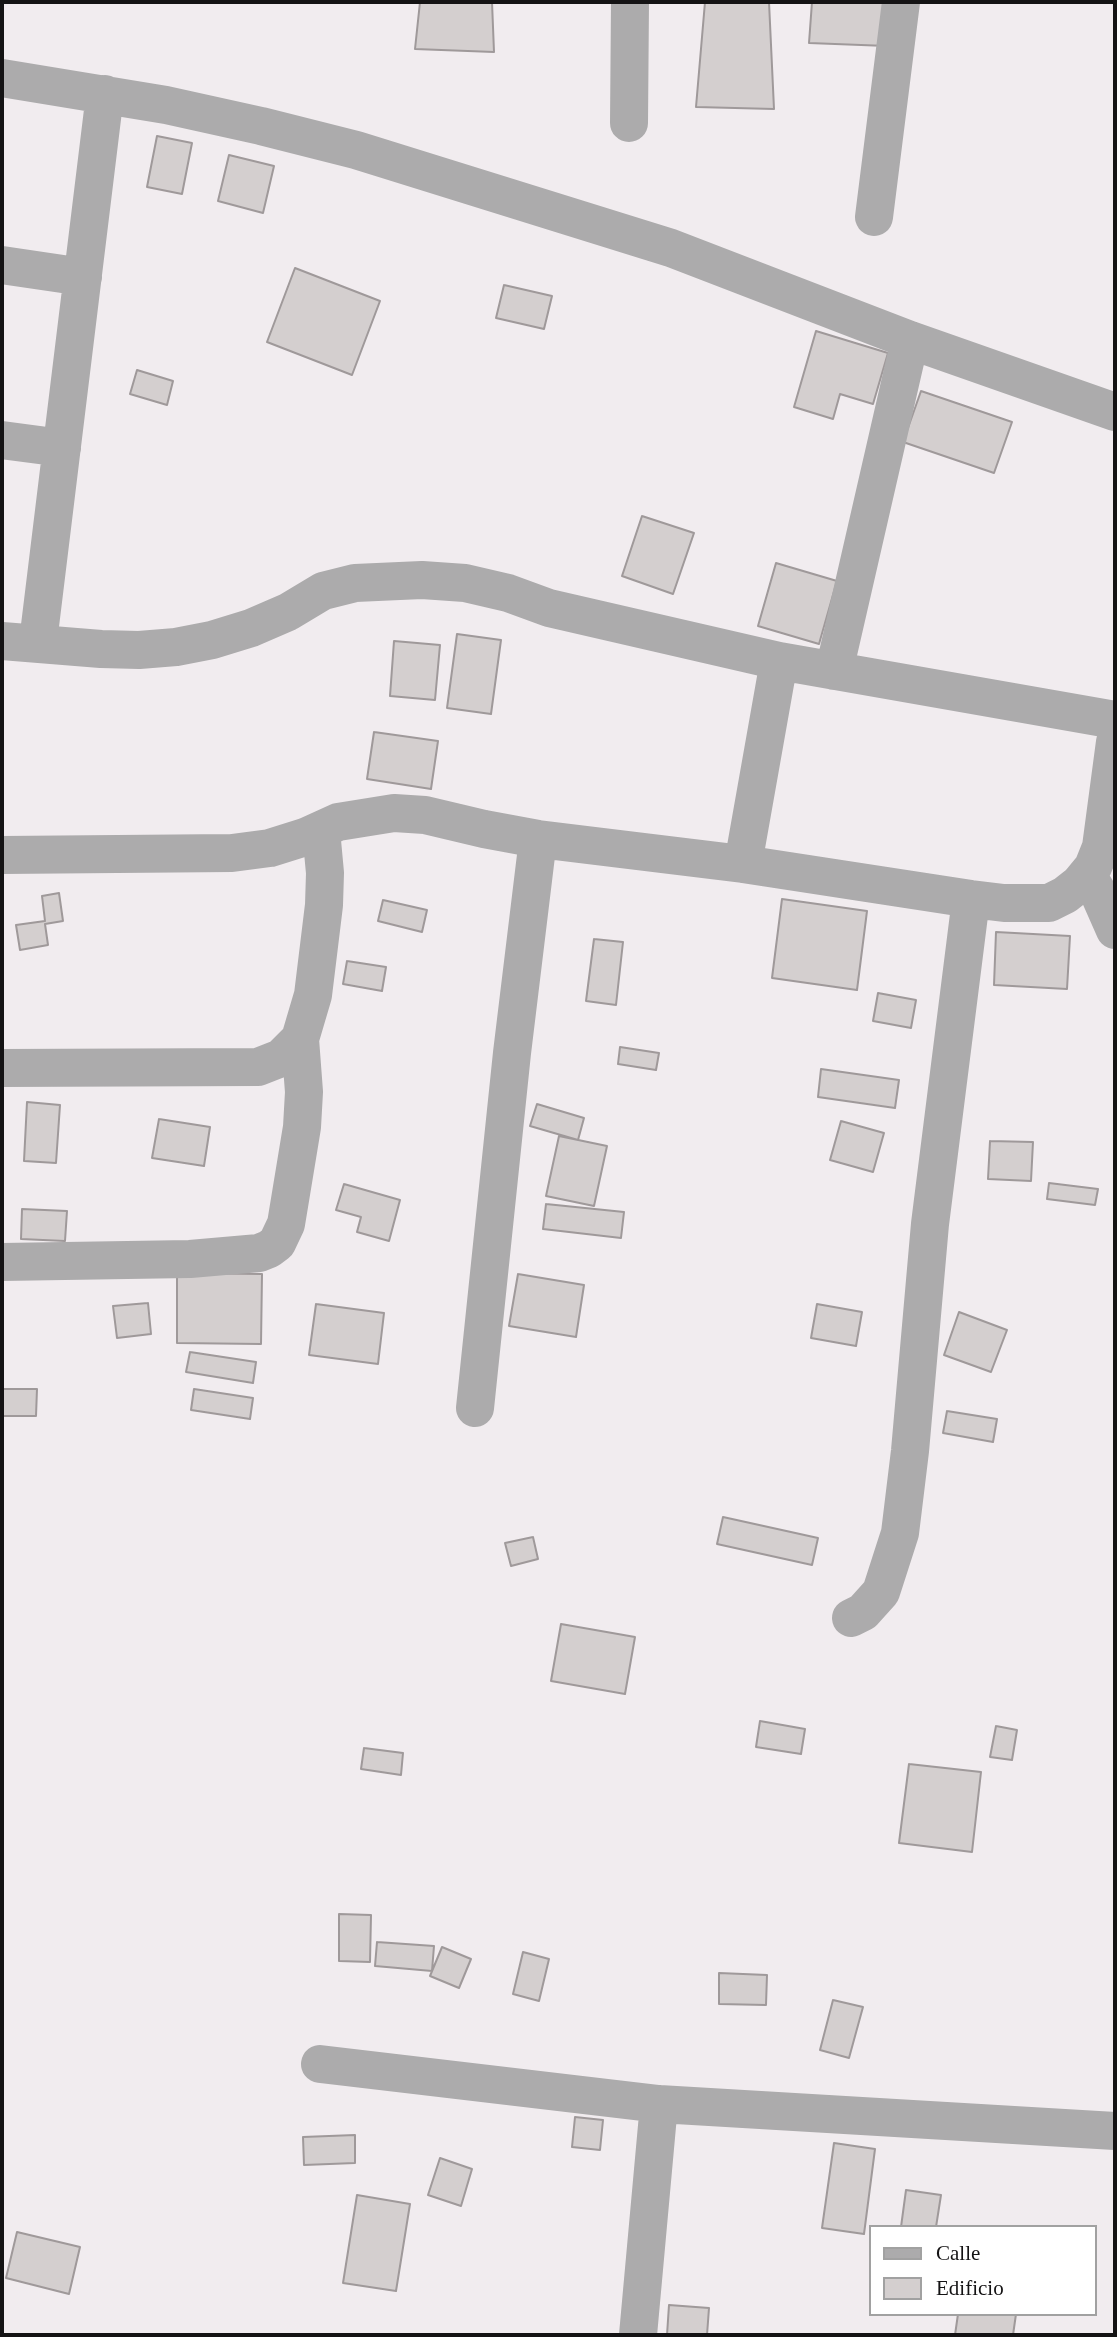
<!DOCTYPE html>
<html>
<head>
<meta charset="utf-8">
<style>
  body { margin:0 }
  #map { position:relative; width:1117px; height:2337px; overflow:hidden; background:#f1ecef; font-family:"Times New Roman",serif }
  canvas { display:block }
  .frame { position:absolute; inset:0; border:4px solid #141314; pointer-events:none }
  .legend { position:absolute; left:869px; top:2225px; width:228px; height:91px; box-sizing:border-box; background:#fff; border:2px solid #a1a1a1; margin:0; padding:9px 12px; list-style:none; font-size:21px; color:#141314 }
  .legend li { display:flex; align-items:center; gap:14px; height:35px }
  .legend b { width:35px; border:2px solid #a1a1a1 }
</style>
</head>
<body>
<div id="map">
<canvas width="1117" height="2337"></canvas>
<div class="frame"></div>
<ul class="legend">
<li><b style="height:9px;background:#acabac"></b>Calle</li>
<li><b style="height:19px;background:#d4cfcf"></b>Edificio</li>
</ul>
</div>
<script>
const ctx = document.querySelector('canvas').getContext('2d');
ctx.lineJoin = 'round';
function fillPath(path, color) { ctx.fillStyle = color; ctx.fill(path, 'evenodd'); }
const shape = rows => new Path2D(rows.map(r => 'M' + r).join(''));
function stroke(path, color, width, dash) { ctx.strokeStyle = color; ctx.lineWidth = width; ctx.lineCap = dash ? 'butt' : 'round'; ctx.setLineDash(dash || []); ctx.stroke(path); }
const building = shape([
  [420,2,492,2,494,52,415,49,420,2],
  [705,2,769,2,774,109,696,107,705,2],
  [812,2,885,2,887,46,809,43,812,2],
  [157,136,192,143,182,194,147,187,157,136],
  [229,155,274,166,263,213,218,201,229,155],
  [295,268,380,301,352,375,267,342,295,268],
  [504,285,552,296,544,329,496,318,504,285],
  [816,331,888,353,873,404,840,394,833,419,794,407,816,331],
  [137,370,173,381,167,405,130,394,137,370],
  [921,391,1012,422,994,473,903,442,921,391],
  [642,516,694,533,673,594,622,576,642,516],
  [776,563,837,581,819,644,758,626,776,563],
  [457,634,501,640,491,714,447,708,457,634],
  [394,641,440,645,435,700,390,696,394,641],
  [374,732,438,741,431,789,367,779,374,732],
  [59,893,63,921,45,924,48,945,20,950,16,925,45,921,42,896,59,893],
  [782,899,867,911,857,990,772,978,782,899],
  [383,900,427,910,422,932,378,921,383,900],
  [996,932,1070,936,1067,989,994,985,996,932],
  [594,939,623,942,616,1005,586,1001,594,939],
  [347,961,386,967,382,991,343,984,347,961],
  [878,993,916,1000,911,1028,873,1021,878,993],
  [620,1047,659,1053,656,1070,618,1064,620,1047],
  [821,1069,899,1080,895,1108,818,1097,821,1069],
  [27,1102,60,1105,56,1163,24,1161,27,1102],
  [537,1104,584,1118,578,1140,530,1126,537,1104],
  [159,1119,210,1127,204,1166,152,1158,159,1119],
  [841,1121,884,1133,873,1172,830,1160,841,1121],
  [559,1136,607,1146,594,1206,546,1196,559,1136],
  [990,1141,1033,1142,1031,1181,988,1179,990,1141],
  [1049,1183,1098,1189,1095,1205,1047,1199,1049,1183],
  [344,1184,400,1200,389,1241,357,1232,361,1217,336,1210,344,1184],
  [546,1204,624,1212,621,1238,543,1229,546,1204],
  [22,1209,67,1211,65,1241,21,1239,22,1209],
  [177,1273,262,1274,261,1344,177,1343,177,1273],
  [518,1274,584,1285,576,1337,509,1326,518,1274],
  [148,1303,151,1334,117,1338,113,1306,148,1303],
  [316,1304,384,1313,378,1364,309,1355,316,1304],
  [817,1304,862,1312,856,1346,811,1338,817,1304],
  [959,1312,1007,1330,991,1372,944,1355,959,1312],
  [190,1352,256,1362,253,1383,186,1372,190,1352],
  [2,1389,37,1389,36,1416,2,1416,2,1389],
  [194,1389,253,1398,250,1419,191,1410,194,1389],
  [947,1411,997,1419,993,1442,943,1433,947,1411],
  [723,1517,818,1538,812,1565,717,1544,723,1517],
  [533,1537,538,1559,511,1566,505,1543,533,1537],
  [561,1624,635,1637,625,1694,551,1681,561,1624],
  [760,1721,805,1729,801,1754,756,1747,760,1721],
  [996,1726,1017,1730,1012,1760,990,1757,996,1726],
  [364,1748,403,1753,401,1775,361,1769,364,1748],
  [909,1764,981,1772,972,1852,899,1843,909,1764],
  [339,1914,371,1915,370,1962,339,1961,339,1914],
  [377,1942,434,1946,432,1971,375,1966,377,1942],
  [442,1947,471,1959,459,1988,430,1976,442,1947],
  [523,1952,549,1959,539,2001,513,1994,523,1952],
  [719,1973,767,1975,766,2005,719,2004,719,1973],
  [833,2000,863,2007,849,2058,820,2050,833,2000],
  [575,2117,603,2120,600,2150,572,2147,575,2117],
  [355,2135,355,2163,304,2165,303,2137,355,2135],
  [834,2143,875,2149,864,2234,822,2228,834,2143],
  [440,2158,472,2169,461,2206,428,2195,440,2158],
  [906,2190,941,2195,936,2227,901,2227,906,2190],
  [357,2195,410,2204,396,2291,343,2283,357,2195],
  [17,2232,80,2247,69,2294,6,2278,17,2232],
  [669,2305,709,2308,707,2335,667,2335,669,2305],
  [958,2314,1016,2314,1013,2335,955,2335,958,2314]
]);
const minor = shape([
  [2,78,166,105,261,126,356,150,671,248,910,340,1115,412],
  [629,123,630,2],
  [874,217,901,2],
  [2,265,83,277],
  [2,440,62,448],
  [2,641,101,649,139,650,176,647,212,640,251,628,288,612,323,591,355,583,422,580,465,583,508,593,549,608,779,661,1115,720],
  [38,642,105,94],
  [834,671,910,340],
  [2,855,232,853,270,848,305,837,338,822,394,813,425,815,484,829,538,839,743,864,971,899,1004,903,1049,903,1065,895,1079,884,1093,867,1101,847,1115,742],
  [743,864,779,661],
  [1087,875,1100,896,1115,930],
  [2,1068,258,1067,281,1058,300,1039,313,995,324,905,325,873,321,830],
  [2,1262,190,1259,259,1253,269,1249,277,1243,286,1224,302,1127,304,1092,300,1039],
  [475,1408,512,1053,538,839],
  [851,1618,863,1612,881,1592,900,1533,910,1451,930,1224,971,899],
  [320,2064,659,2104,1115,2131],
  [638,2335,659,2104]
]);
fillPath(building, '#d4cfcf');
stroke(building, '#9f999a', 2);
stroke(minor, '#acabac', 38);
</script>
</body>
</html>
